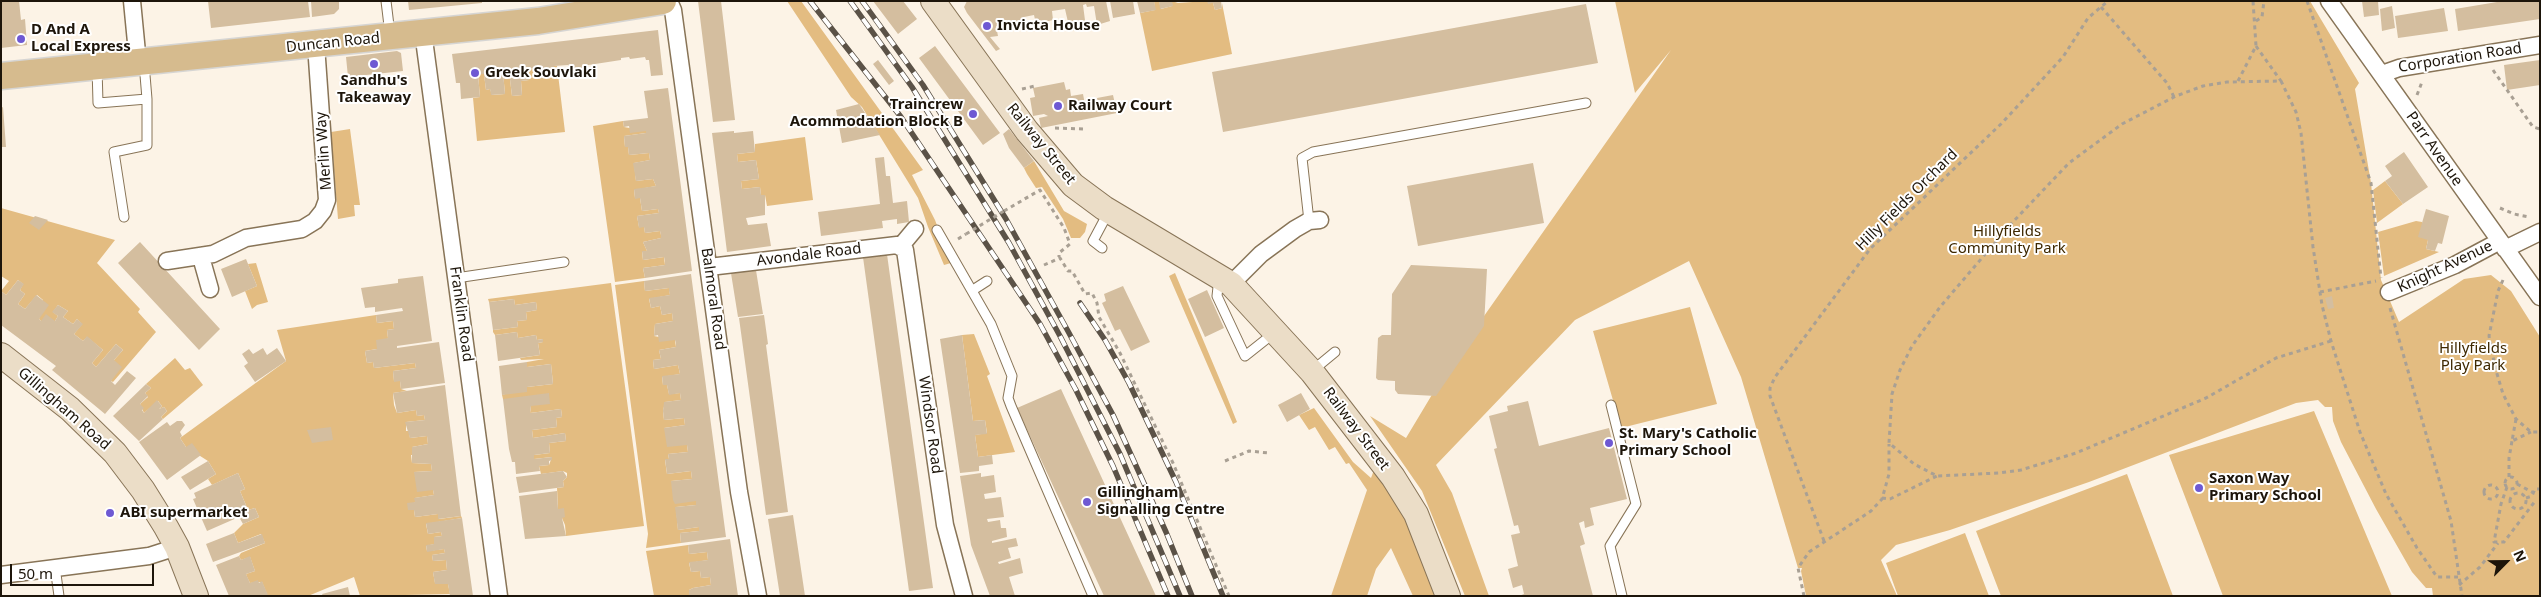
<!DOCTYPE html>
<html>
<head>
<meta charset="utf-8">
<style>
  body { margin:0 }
  #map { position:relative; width:2541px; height:597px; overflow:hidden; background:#fcf3e6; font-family:"Noto Sans",sans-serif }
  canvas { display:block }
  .frame { position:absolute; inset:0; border:2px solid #1d150a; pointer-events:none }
  .north { position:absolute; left:2481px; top:537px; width:50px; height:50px; -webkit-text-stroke:4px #fff; paint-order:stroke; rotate:67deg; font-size:14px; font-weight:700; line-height:20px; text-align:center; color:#1d150a }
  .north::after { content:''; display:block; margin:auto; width:18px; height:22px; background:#1d150a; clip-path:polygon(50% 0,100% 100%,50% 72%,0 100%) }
  .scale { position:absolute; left:10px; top:564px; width:144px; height:22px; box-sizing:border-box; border:2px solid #1d150a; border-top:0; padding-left:6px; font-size:15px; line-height:18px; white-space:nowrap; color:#1d150a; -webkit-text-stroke:4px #fff; paint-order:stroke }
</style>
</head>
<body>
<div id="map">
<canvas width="2541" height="597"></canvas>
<div class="frame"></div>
<div class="north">N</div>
<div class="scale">50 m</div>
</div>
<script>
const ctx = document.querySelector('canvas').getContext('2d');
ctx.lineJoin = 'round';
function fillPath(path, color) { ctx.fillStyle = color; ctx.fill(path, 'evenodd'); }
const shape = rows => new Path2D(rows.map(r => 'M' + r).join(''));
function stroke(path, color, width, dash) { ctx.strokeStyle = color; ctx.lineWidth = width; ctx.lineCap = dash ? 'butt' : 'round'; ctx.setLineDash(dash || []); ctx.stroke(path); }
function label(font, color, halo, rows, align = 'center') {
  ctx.font = font + ' "Noto Sans",sans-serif'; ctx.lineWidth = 4; ctx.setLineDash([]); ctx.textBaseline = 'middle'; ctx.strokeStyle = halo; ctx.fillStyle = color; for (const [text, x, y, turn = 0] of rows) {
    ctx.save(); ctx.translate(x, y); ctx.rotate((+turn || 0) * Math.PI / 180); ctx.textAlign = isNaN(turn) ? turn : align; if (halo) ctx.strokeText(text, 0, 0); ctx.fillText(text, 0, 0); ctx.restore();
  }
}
const green = shape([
  [787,1,801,1,923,170,912,175,935,220,951,263,944,265,928,227,918,198,862,107,851,97],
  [1154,1,1159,1,1161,9,1172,6,1172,1,1178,3,1207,1,1213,3,1215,10,1222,8,1222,3,1232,54,1152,71,1140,13,1155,10],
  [1615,1,2310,1,2359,83,2355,89,2371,183,2381,280,2399,322,2464,279,2491,275,2511,291,2540,337,2540,596,2433,596,2432,588,2426,588,2412,572,2376,509,2341,442,2333,421,2332,407,2325,407,2318,400,2296,403,2089,482,1950,530,1896,545,1881,560,1897,596,1806,596,1801,571,1802,568,1798,568,1741,377,1689,261,1575,320,1436,465,1452,493,1489,596,1465,596,1422,491,1370,416,1406,438,1451,363,1671,50,1635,93],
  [554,66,557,66,565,132,477,141,473,98,480,97,478,74,484,74,486,90,490,89,492,95,505,94,503,72,509,71,512,96,522,95,521,81,529,80,528,69,537,68,538,79],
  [623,121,624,127,646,131,646,133,624,136,625,147,628,147,629,155,649,153,650,160,634,163,636,181,653,179,656,186,634,190,635,198,640,198,642,211,658,209,659,213,637,216,639,227,644,227,645,233,660,231,661,235,661,238,643,242,647,251,642,252,643,260,664,257,665,265,643,268,645,278,615,282,593,126],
  [350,129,360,205,354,205,355,216,338,219,331,132],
  [805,137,813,200,767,206,765,195,761,195,760,187,742,189,741,181,759,179,756,160,738,162,737,154,755,152,755,144],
  [1034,161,1064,211,1087,224,1085,232,1080,238,1071,238,1063,219,1042,187,1036,188,1027,174,1024,168],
  [2385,181,2403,204,2377,223,2373,190],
  [1,208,115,240,97,263,140,309,138,312,156,332,113,382,111,381,114,360,123,350,116,344,96,367,92,363,103,350,87,337,83,341,74,334,82,324,77,319,73,324,63,317,68,311,58,305,53,312,58,316,55,321,41,321,39,319,43,300,37,295,25,309,18,304,25,294,20,290,23,284,18,280,6,295,1,291,9,281,1,276],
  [2416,221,2422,222,2428,240,2426,249,2439,252,2384,276,2378,232],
  [256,263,268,302,257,305,252,309,245,291,257,286,248,264],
  [1175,273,1225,392,1237,422,1233,424,1169,276],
  [644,281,645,291,669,288,670,295,649,299,651,308,660,306,662,315,672,313,673,321,655,324,654,336,675,340,676,347,659,350,661,359,653,360,654,369,678,365,680,374,662,377,663,385,667,385,669,394,680,393,681,400,665,402,663,411,664,420,684,418,685,425,664,428,687,445,688,452,668,454,669,459,665,460,667,474,691,471,692,479,671,481,696,501,696,505,676,507,678,530,699,527,699,531,680,533,681,543,646,548,648,534,615,285],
  [611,283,644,526,566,536,565,525,558,509,557,488,564,487,563,481,567,477,567,473,563,471,541,474,539,466,549,465,552,457,534,459,534,455,550,453,549,443,566,441,565,433,533,438,532,430,557,427,556,418,562,417,561,409,530,413,531,406,503,399,502,395,527,387,553,384,551,364,527,367,527,362,544,359,521,360,520,358,540,355,538,343,543,342,543,339,537,340,536,335,518,338,517,332,495,335,493,332,493,330,518,327,517,321,527,320,526,312,537,310,536,302,515,305,514,299,489,302,488,299],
  [1690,307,1717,404,1621,428,1593,331],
  [376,315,377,323,393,321,394,329,387,330,388,338,377,349,365,351,367,363,373,362,374,368,415,363,416,368,393,371,394,381,400,381,401,389,407,391,393,393,394,405,397,413,416,410,417,416,424,415,425,420,406,422,406,431,409,431,410,438,427,436,428,444,412,447,413,455,411,455,412,463,431,464,432,471,414,472,433,490,434,495,415,498,415,502,408,510,414,510,415,517,438,514,439,519,461,516,462,518,426,524,428,534,441,532,442,536,434,537,434,544,426,546,427,551,444,549,445,553,432,555,433,561,446,560,447,570,433,572,435,583,448,584,450,594,360,596,354,577,308,596,265,596,267,594,262,582,250,583,247,577,246,574,255,571,250,557,241,560,239,556,241,553,265,543,261,534,238,543,234,533,243,524,259,517,255,508,248,510,240,491,245,489,238,473,212,485,208,479,216,474,208,461,186,447,180,438,286,361,277,330],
  [974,334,990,374,987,376,1015,452,978,457,975,435,987,433,985,420,973,421,962,335],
  [175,358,185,370,190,368,203,385,163,419,161,417,167,411,164,407,159,409,162,406,158,401,144,413,140,404,148,397,145,393,151,388,146,384],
  [1314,408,1353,462,1371,478,1374,470,1409,522,1439,596,1413,596,1391,548,1376,569,1367,596,1331,596,1367,490,1349,463,1346,464,1335,447,1329,450,1315,427,1309,430,1299,415],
  [2314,411,2392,596,2223,596,2169,455],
  [2127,474,2173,596,2001,596,1976,531],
  [1965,533,1989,596,1898,596,1886,563],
  [688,545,689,554,707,552,708,560,689,563,691,572,700,571,701,578,710,577,711,585,693,588,689,590,689,596,654,596,646,551]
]);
const building = shape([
  [1,1,19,1,21,20,25,19,27,45,1,48],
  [208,1,308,1,310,17,211,28],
  [311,1,339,1,339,9,334,14,312,17],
  [408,1,482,1,482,3,409,10],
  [698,1,721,1,735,120,713,122],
  [873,1,903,1,917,19,898,34],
  [967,1,1106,1,1110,21,1097,25,1094,6,1087,7,1086,4,1083,5,1086,28,1070,31,1065,9,1052,11,1053,20,1036,24,1034,15,1024,17,1026,26,1018,28,1008,29,1006,21,1001,21,1001,25,996,26,998,36,990,37,1000,49,996,51,967,13,964,7],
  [1110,1,1133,1,1135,14,1113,18],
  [1137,1,1154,1,1156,10,1140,13],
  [1159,1,1172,1,1173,6,1160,9],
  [1207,1,1221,1,1222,8,1215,10,1213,3,1208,4],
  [2362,1,2378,1,2379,15,2364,17],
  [2503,1,2540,1,2540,19,2458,31,2455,9],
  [1586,4,1598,63,1223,132,1212,72],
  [2392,6,2395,28,2382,31,2380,9],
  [2444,8,2448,31,2398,38,2395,16],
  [658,30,663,75,651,76,649,60,646,60,645,57,630,59,629,57,621,58,621,60,582,66,582,69,573,70,568,65,554,66,555,77,538,79,537,68,528,69,529,80,521,81,522,95,512,96,509,71,503,72,505,94,491,95,490,89,486,90,484,74,478,74,480,97,461,99,460,83,456,83,452,54],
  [935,46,1000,133,983,145,919,58],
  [397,51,401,53,403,71,348,77,346,57],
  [878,60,894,81,889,85,873,64],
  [2540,60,2540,85,2507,90,2504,65],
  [1064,82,1066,90,1070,89,1071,96,1083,94,1086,110,1092,109,1091,103,1098,102,1097,98,1113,95,1117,113,1041,128,1039,118,1048,116,1044,114,1033,116,1030,98,1035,97,1033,88],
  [668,88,692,271,645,278,643,268,665,265,665,261,664,257,643,260,642,251,647,251,643,242,661,238,661,235,660,231,645,233,644,227,639,228,637,216,659,213,658,209,642,211,640,198,635,199,634,189,656,186,653,179,636,181,633,163,650,160,649,153,629,155,628,147,625,147,624,136,646,133,646,131,630,133,629,126,624,127,623,121,648,118,644,91],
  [859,104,880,135,842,143,836,110],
  [3,107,6,147,1,147,1,108],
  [1009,129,1034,161,1024,168,1009,148,1003,134],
  [734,131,734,133,753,131,755,152,737,154,738,162,756,160,759,179,741,181,742,189,760,187,761,195,765,195,765,215,746,218,748,225,767,223,771,246,727,252,712,133],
  [2404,152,2428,187,2403,204,2385,181,2392,176,2385,166],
  [884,157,886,176,890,176,893,203,907,201,909,222,897,224,897,219,882,221,883,228,821,236,818,212,880,204,875,158],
  [1533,163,1544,223,1418,246,1407,186],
  [2426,209,2449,216,2442,244,2438,243,2435,251,2426,249,2428,240,2418,237],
  [35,216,48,220,39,230,29,223],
  [140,242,220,329,199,350,118,263],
  [886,247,933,588,909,591,862,250],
  [246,259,257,286,232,297,221,269],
  [755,264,763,314,738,317,730,267],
  [1411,265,1487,269,1484,326,1436,396,1398,394,1395,390,1395,381,1378,380,1376,378,1378,338,1382,335,1391,335,1392,294],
  [691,274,726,537,681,543,680,533,699,531,699,527,678,530,675,507,696,505,696,501,675,504,673,500,671,481,692,479,691,471,667,474,665,459,669,459,668,454,688,452,687,445,667,447,664,428,685,425,684,418,664,420,663,411,664,402,681,400,680,393,669,395,667,385,663,385,662,376,680,374,678,365,654,369,653,360,661,359,659,350,676,347,676,343,675,340,659,342,658,335,654,336,655,324,673,321,672,313,662,315,660,306,651,308,649,298,670,295,669,291,669,288,645,291,644,281],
  [423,276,432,341,397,346,397,348,439,342,445,383,401,389,400,381,394,382,393,371,416,368,415,363,374,368,373,362,367,363,365,351,377,349,376,340,388,338,387,330,394,329,393,321,377,323,376,315,403,311,402,308,375,312,375,307,365,308,361,288,398,283,398,279],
  [18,280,24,284,20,290,25,294,18,304,25,309,36,295,49,305,39,319,41,321,46,314,55,321,58,316,52,312,58,305,68,311,63,317,73,324,77,319,83,324,74,334,83,341,87,336,103,350,92,363,96,367,116,344,123,350,114,360,122,367,111,381,115,385,127,371,136,378,105,414,52,370,56,366,1,325,1,291,6,295],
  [1123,286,1150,342,1131,351,1120,329,1115,331,1102,303,1106,301,1104,294],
  [1207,290,1224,328,1205,337,1188,299],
  [2332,296,2334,308,2328,309,2325,298],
  [514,299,515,305,536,302,537,310,526,312,527,320,517,321,518,327,493,330,489,302],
  [764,315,768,344,766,345,788,512,766,515,739,318],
  [517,332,518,338,536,335,537,340,543,339,543,342,538,343,540,355,498,361,495,335],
  [962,335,973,421,985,420,987,434,975,435,978,457,992,455,993,464,979,466,979,471,960,473,940,339],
  [263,348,267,355,277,348,286,361,255,382,244,366,248,363,242,354,249,349,253,354],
  [527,362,527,367,551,364,553,384,527,387,527,392,502,395,499,366],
  [146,384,151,388,145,393,148,396,140,404,144,408,142,410,144,413,157,400,162,406,159,409,164,407,167,411,161,417,163,419,139,441,113,416],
  [445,385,461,516,438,519,438,514,415,517,414,510,408,510,407,503,415,502,414,498,434,495,433,490,417,492,414,472,432,471,431,464,412,463,412,447,428,444,427,436,410,438,405,422,425,420,424,415,417,416,416,410,397,413,393,393],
  [1061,389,1156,596,1104,596,1017,408],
  [549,393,550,404,531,406,530,413,561,409,562,417,556,418,557,427,532,430,533,438,565,433,566,441,549,443,550,453,534,455,534,459,552,457,552,460,549,461,549,465,539,466,540,471,516,474,515,462,512,462,509,449,503,399],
  [1301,393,1310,409,1287,422,1278,405],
  [1528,401,1539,446,1609,428,1627,499,1590,508,1594,525,1585,528,1584,521,1579,523,1585,544,1580,546,1593,596,1519,596,1524,594,1522,585,1513,588,1508,569,1518,566,1511,535,1520,533,1518,525,1514,526,1494,449,1497,448,1489,416,1508,411,1507,406],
  [177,421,182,421,185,425,180,432,182,436,180,438,186,447,192,443,201,455,167,480,139,442,167,422,170,426],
  [331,427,333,440,312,443,307,430],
  [208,461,216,474,190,490,181,477],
  [563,471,567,477,563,481,564,487,519,493,516,477],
  [238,473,245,489,240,491,248,510,255,508,259,517,243,524,239,517,207,531,193,499,196,498,194,493],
  [981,473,981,477,994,475,996,492,984,494,985,499,1001,497,1004,517,987,519,988,522,1000,520,1001,528,1006,528,1007,537,992,541,992,543,1016,538,1018,546,1008,548,1011,558,998,562,999,564,1020,558,1023,573,1009,577,1015,596,990,596,971,545,960,476],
  [557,491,558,509,564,508,565,517,562,518,566,536,525,539,519,496],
  [793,515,805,596,780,596,768,519],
  [462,518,473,596,450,596,448,584,435,584,433,572,447,570,446,560,433,561,432,555,445,553,444,549,427,552,426,545,434,544,434,537,442,536,441,532,428,534,426,523],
  [234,533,238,543,262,534,265,543,213,562,206,544],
  [730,539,738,596,689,596,689,590,693,588,711,585,710,577,701,578,700,571,691,572,689,562,708,560,707,552,689,554,688,545],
  [239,556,241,560,250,556,255,571,246,574,250,583,258,580,259,583,262,581,268,595,229,596,216,565],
  [348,587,350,596,323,596,322,594]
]);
const path = shape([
  [2307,1,2371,183,2381,278],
  [2101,7,2167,83,2174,97],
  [2256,21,2262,17,2264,1],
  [2256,46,2281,81],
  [2493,70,2533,127,2540,129],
  [2238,81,2256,46,2253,1],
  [1022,89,1035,86],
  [2417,95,2422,82],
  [1055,128,1086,129],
  [2500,208,2514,214,2529,217],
  [1004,211,1040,190,1064,228,1070,244,1059,253,1059,257],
  [958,239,966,234],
  [1044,265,1060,258,1068,271,1072,271,1085,294,1092,293,1097,303,1099,317,1120,353,1173,463,1229,596],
  [2503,280,2498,291,2489,336,2495,367,2503,394,2516,419,2531,432,2540,432],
  [2320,292,2376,281],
  [2390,308,2451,521,2462,596],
  [2331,341,2276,358,2206,398,2076,453,2021,470,1999,473,1937,476,1914,464,1889,443,1892,394,1900,370,1912,346,1940,307,2011,224,2069,163,2122,124,2176,96,2203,86,2227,82,2281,81,2296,112,2301,133,2313,247,2322,305,2331,341,2360,432,2386,494,2417,548,2437,577,2458,577],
  [2516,419,2512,441,2531,432],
  [1225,461,1249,451,1269,453],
  '2505 483a6 6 0 1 1 12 0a6 6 0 1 1-12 0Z',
  [2509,477,2509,458,2512,441],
  [2517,484,2532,492],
  '2484 492a7 7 0 1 1 14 0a7 7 0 1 1-14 0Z',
  [2507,487,2501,504,2494,542,2504,542,2536,500],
  '2510 501a8 8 0 1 1 16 0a8 8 0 1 1-16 0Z',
  [1882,498,1890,499,1937,476],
  [2526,498,2532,496,2535,489,2540,489],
  [1824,541,1770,396,1770,388,1775,377,1870,249,2002,123,2063,57,2088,18,2108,1],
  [2459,585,2480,567,2498,543],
  [1804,596,1798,568,1809,552,1871,511,1882,499,1889,474,1889,444]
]);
const lane = shape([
  [386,1,390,34],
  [97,67,98,103,147,99,144,63],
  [124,217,114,152,147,145,147,99],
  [1309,221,1302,158,1313,152,1586,103],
  [937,230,991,324,1012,376,1008,398,1011,406,1093,596],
  [1102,248,1093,241,1109,211],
  [456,278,564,262],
  [1219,278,1217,296,1245,356,1274,333],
  [973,290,987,281],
  [1312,371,1335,352],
  [1611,405,1636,504,1610,546,1622,596],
  [55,567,59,596]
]);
const street = shape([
  [132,1,138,63],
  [669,1,673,10,739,492,758,596],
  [2329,1,2540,297],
  [423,32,499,596],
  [2382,74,2399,68,2540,45],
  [900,247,915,229],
  [2505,249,2540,232],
  [201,257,210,289],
  [167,261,213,254,246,238,302,229,315,221,323,211,327,200,316,45],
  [709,267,897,245,905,250,945,525,964,596],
  [1231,284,1261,254,1295,229,1309,221,1320,220],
  [2389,292,2455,265,2500,241],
  [1,575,149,556,177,547]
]);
const secondary = shape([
  [933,1,1027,131,1073,185,1104,208,1231,284,1312,372,1393,477,1416,514,1448,596],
  [1,355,70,409,115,453,143,490,166,527,177,547,196,596]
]);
const primary = shape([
  [1,76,538,21,663,1]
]);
const rail = shape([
  [810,1,901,117,1040,324,1076,390,1113,466,1168,596],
  [850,1,912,87,1009,243,1060,336,1120,454,1180,596],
  [862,1,923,85,1006,219,1069,333,1113,415,1166,532,1192,596],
  [1080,303,1105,340,1129,383,1176,482,1223,596]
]);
const pathBridge = shape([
  [966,234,1004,211]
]);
const markers = [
  [987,26,5,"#6e59d3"],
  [21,39,5,"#6e59d3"],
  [374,64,5,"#6e59d3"],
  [475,73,5,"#6e59d3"],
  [1058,106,5,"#6e59d3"],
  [973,114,5,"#6e59d3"],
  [1609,443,5,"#6e59d3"],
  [2199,488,5,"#6e59d3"],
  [1087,502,5,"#6e59d3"],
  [110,513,5,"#6e59d3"]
];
const poiNames = [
  ["Invicta House",997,26],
  ["D And A",31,30],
  ["Local Express",31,47],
  ["Greek Souvlaki",485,73],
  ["Sandhu's",374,81,"center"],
  ["Takeaway",374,98,"center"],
  ["Traincrew",963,105,"right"],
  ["Acommodation Block B",963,122,"right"],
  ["Railway Court",1068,106],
  ["St. Mary's Catholic",1619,434],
  ["Primary School",1619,451],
  ["Saxon Way",2209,479],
  ["Primary School",2209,496],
  ["Gillingham",1097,493],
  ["Signalling Centre",1097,510],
  ["ABI supermarket",120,513]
];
const streetNames = [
  ["Duncan Road",333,43,-6],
  ["Corporation Road",2460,58,-9],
  ["Railway Street",1041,144,51],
  ["Parr Avenue",2434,149,55],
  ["Merlin Way",324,151,-94],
  ["Hilly Fields Orchard",1907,200,-45],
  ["Avondale Road",809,255,-7],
  ["Knight Avenue",2445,267,-25],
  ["Balmoral Road",713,299,82],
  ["Franklin Road",461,314,82],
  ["Gillingham Road",64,409,41],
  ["Windsor Road",930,425,82],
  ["Railway Street",1356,429,53]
];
const parkNames = [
  ["Hillyfields",2007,232],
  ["Community Park",2007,249],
  ["Hillyfields",2473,349],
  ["Play Park",2473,366]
];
fillPath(green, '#e3bc81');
fillPath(building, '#d4be9f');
stroke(lane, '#887457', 11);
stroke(street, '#887457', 19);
stroke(secondary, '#887457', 26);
stroke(primary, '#d6d5d3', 29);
stroke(path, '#a9a094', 3, [4, 4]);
stroke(lane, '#fff', 9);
stroke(street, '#fff', 16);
stroke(secondary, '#ebddc7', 24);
stroke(primary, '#d6bb8e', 26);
stroke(rail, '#5b5247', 5.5);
stroke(rail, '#fff', 4, [11]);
stroke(pathBridge, '#a9a094', 3, [4, 4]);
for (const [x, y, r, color] of markers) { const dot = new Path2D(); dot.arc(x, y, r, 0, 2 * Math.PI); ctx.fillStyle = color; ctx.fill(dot); stroke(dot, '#fff', 2); }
label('bold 15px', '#1d150a', '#fff', poiNames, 'left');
label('15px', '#1d150a', '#fff', streetNames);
label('15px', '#3e2800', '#fff', parkNames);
</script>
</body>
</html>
